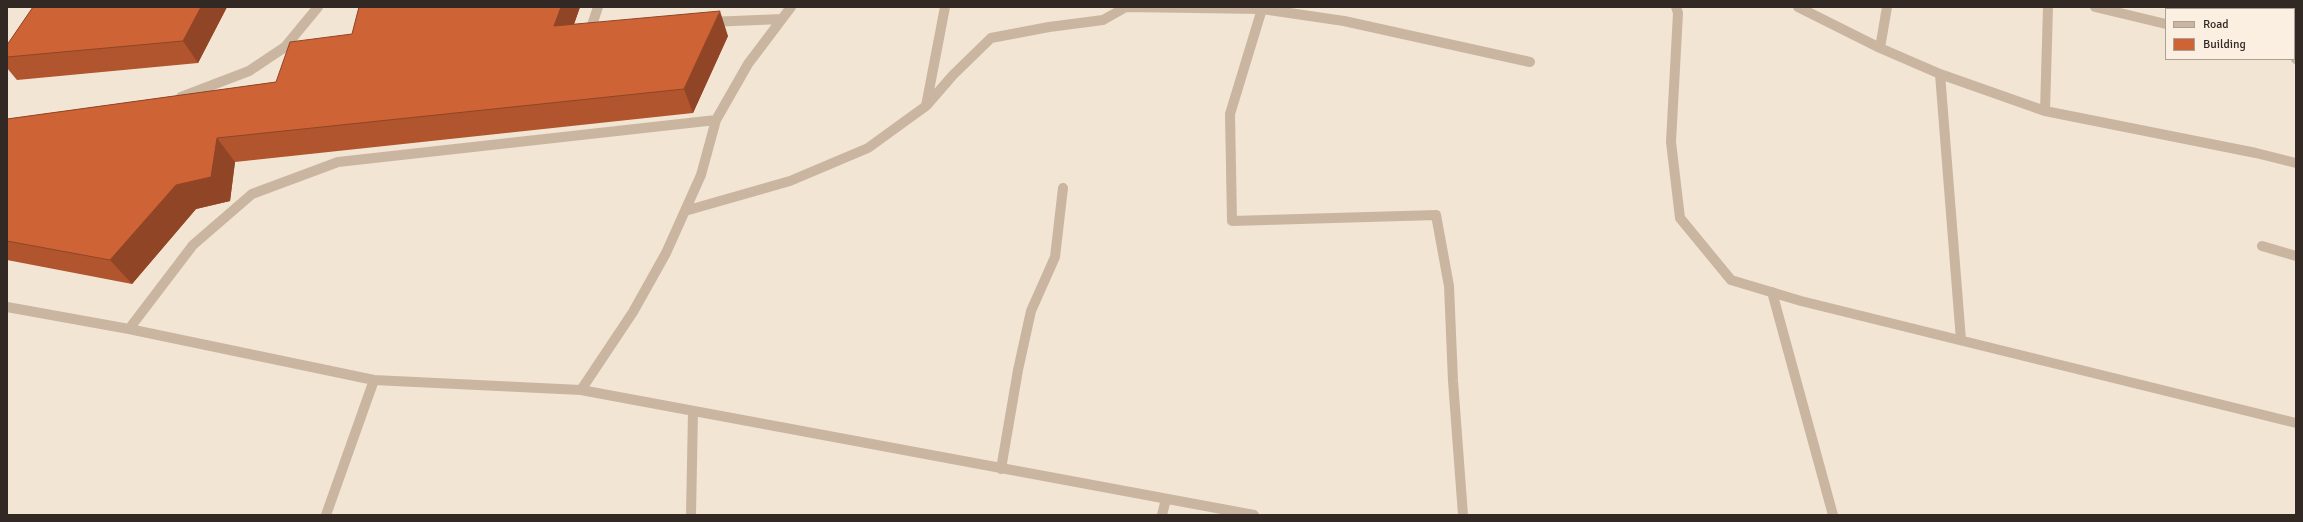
<!DOCTYPE html>
<html>
<head>
<meta charset="utf-8">
<style>
  body { margin:0 }
  #map { position:relative; width:2303px; height:522px; overflow:hidden; background:#f2e5d4; font-family:Signika,sans-serif }
  canvas { display:block }
  .frame { position:absolute; inset:0; border:8px solid #332924; pointer-events:none }
  .legend { position:absolute; left:2165px; top:8px; width:130px; height:52px; box-sizing:border-box; background:#faefe0; border:1px solid #aaa095; margin:0; padding:5px 7px; list-style:none; font-size:12px; color:#332924 }
  .legend li { display:flex; align-items:center; gap:8px; height:20px }
  .legend b { width:20px; border:1px solid #aaa095 }
</style>
</head>
<body>
<div id="map">
<canvas width="2303" height="522"></canvas>
<div class="frame"></div>
<ul class="legend">
<li><b style="height:5px;background:#cab5a0"></b>Road</li>
<li><b style="height:11px;background:#ce6336"></b>Building</li>
</ul>
</div>
<script>
const ctx = document.querySelector('canvas').getContext('2d');
ctx.lineJoin = 'round';
const shape = rows => new Path2D(rows.map(r => 'M' + r).join(''));
function stroke(path, color, width, dash) { ctx.strokeStyle = color; ctx.lineWidth = width; ctx.lineCap = dash ? 'butt' : 'round'; ctx.setLineDash(dash || []); ctx.stroke(path); }
function fillPath(path, color) { ctx.fillStyle = color; ctx.fill(path, 'evenodd'); }
const minor = shape([
  [1126,7,1262,9,1230,114,1232,221,1436,215,1449,286,1453,381,1463,515],
  [1676,7,1678,13,1671,142,1680,218,1731,280,1801,301,2296,423],
  [1798,7,1880,48,1940,74,2045,111,2256,153,2296,163],
  [2095,7,2166,24],
  [2286,7,2286,9],
  [1262,9,1344,21,1530,62],
  [710,22,782,19],
  [589,34,598,7],
  [1880,48,1887,7],
  [2294,49,2296,59],
  [1940,74,1961,340],
  [181,97,249,71,285,47,318,7],
  [927,105,953,75,991,38,1049,27,1103,20,1126,7],
  [2045,111,2048,7],
  [685,211,790,181,868,148,926,106,945,7],
  [2262,246,2296,256],
  [1772,292,1833,515],
  [7,307,129,329,374,380,581,390,1254,515],
  [129,329,193,245,252,194,338,162,716,120],
  [581,390,633,312,666,253,701,175,716,120,748,64,791,7],
  [1001,469,1018,370,1031,311,1055,257,1063,188],
  [326,515,374,380],
  [691,515,693,411],
  [1162,515,1166,499]
]);
const wall = shape([
  [33,7,227,7,198,63,17,80,7,68,7,45],
  [359,7,580,7,574,24,728,36,693,113,235,162,230,201,196,209,132,284,7,260,7,119,276,82,352,34]
]);
const shadedWall = shape([
  [201,7,227,7,198,63,183,41],
  [561,7,580,7,565,50,554,26],
  [720,11,728,36,693,113,684,89],
  [217,138,235,162,230,201,196,209,132,284,110,260]
]);
const building = shape([
  [33,7,201,7,183,41,7,57,7,45,33,7],
  [359,7,561,7,554,26,720,11,684,89,217,138,211,177,176,185,110,260,7,241,7,119,276,82,290,42,352,34,359,7]
]);
stroke(minor, '#cab5a0', 10);
fillPath(wall, '#b1552e');
fillPath(shadedWall, '#904526');
fillPath(building, '#ce6336');
stroke(building, '#904526', 1);
</script>
</body>
</html>
